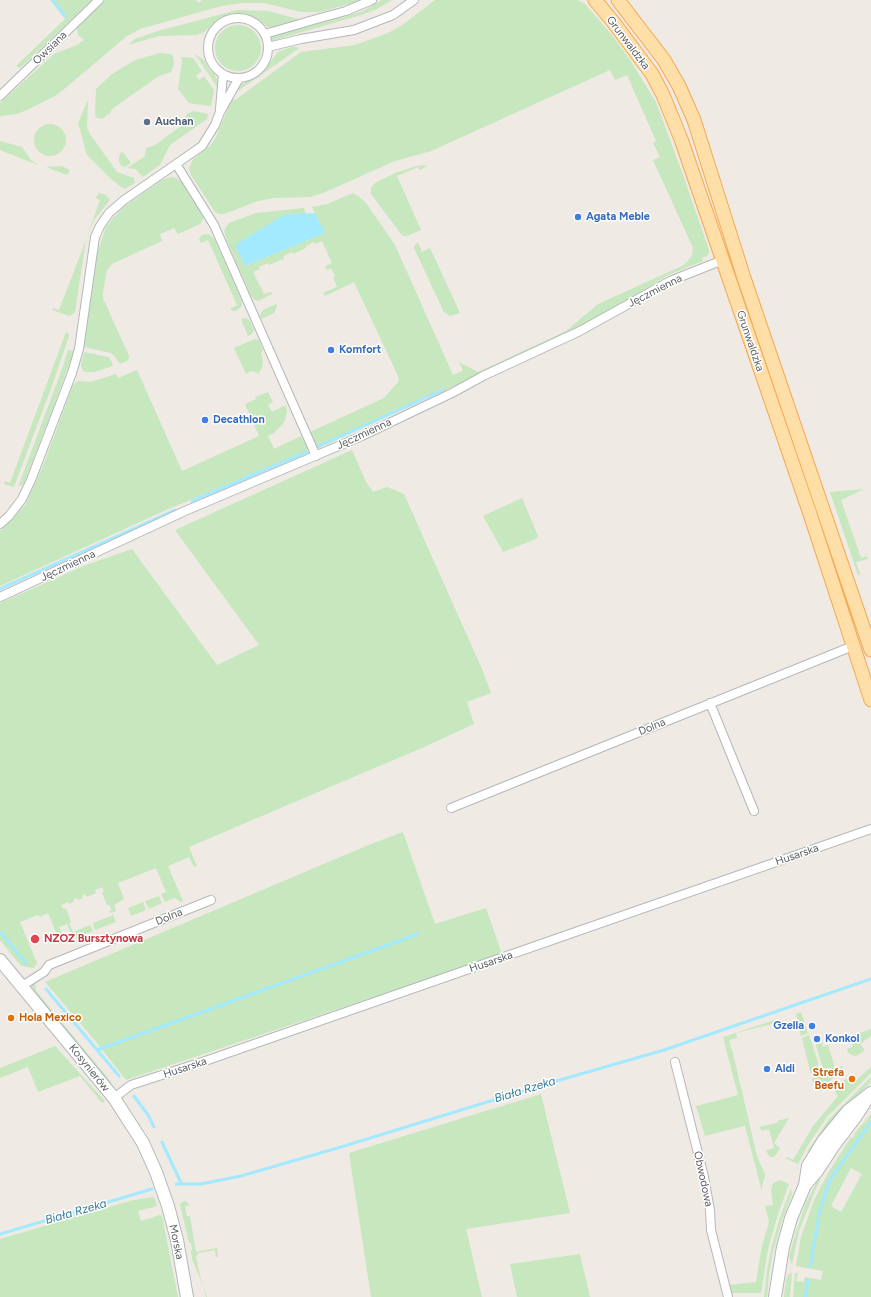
<!DOCTYPE html>
<html>
<head>
<meta charset="utf-8">
<style>
  body { margin:0 }
  canvas { display:block; background:#efeae3 }
</style>
</head>
<body>
<canvas width="871" height="1297"></canvas>
<script>
const ctx = document.querySelector('canvas').getContext('2d');
ctx.lineJoin = 'round';
function fillPath(path, color) { ctx.fillStyle = color; ctx.fill(path, 'evenodd'); }
const shape = rows => new Path2D(rows.map(r => 'M' + r).join(''));
function stroke(path, color, width, dash) { ctx.strokeStyle = color; ctx.lineWidth = width; ctx.lineCap = dash ? 'butt' : 'round'; ctx.setLineDash(dash || []); ctx.stroke(path); }
function label(font, color, halo, rows, align = 'center') {
  ctx.font = font + ' Figtree,sans-serif'; ctx.lineWidth = 3; ctx.setLineDash([]); ctx.textBaseline = 'middle'; ctx.strokeStyle = halo; ctx.fillStyle = color; for (const [text, x, y, turn = 0] of rows) {
    ctx.save(); ctx.translate(x, y); ctx.rotate((+turn || 0) * Math.PI / 180); ctx.textAlign = isNaN(turn) ? turn : align; if (halo) ctx.strokeText(text, 0, 0); ctx.fillText(text, 0, 0); ctx.restore();
  }
}
const green = shape([
  [50,0,92,0,20,68,16,66,65,19],
  [105,0,196,0,199,3,202,0,360,0,356,2,319,12,301,12,264,3,243,3,221,6,140,29,127,36,62,91,53,97,29,109,17,114,0,116,0,103,54,54,77,45,84,40,78,35,77,28],
  [382,0,392,0,377,9,361,15,271,41,270,36,344,17,363,11],
  [435,0,578,0,585,4,612,35,630,60,656,102,682,172,709,250,709,252,707,256,702,258,703,261,668,275,623,303,573,330,478,374,463,382,319,448,315,447,310,434,312,431,384,398,399,381,398,376,354,282,325,296,323,293,337,287,333,277,335,276,331,268,327,270,325,266,332,263,322,241,315,244,314,242,306,246,306,248,293,254,292,252,283,256,284,259,269,265,268,263,259,267,260,269,253,272,264,294,271,292,272,294,258,301,255,300,251,296,227,241,224,230,229,223,256,213,304,208,306,214,290,214,236,245,245,266,325,233,312,207,327,204,353,193,358,196,366,203,395,245,453,375,463,371,459,362,478,372,566,331,598,304,682,266,688,261,692,255,693,248,653,160,660,157,653,143,656,141,627,75,615,80,610,70,462,137,431,151,395,161,323,193,310,197,274,198,258,201,224,214,219,214,215,212,191,175,189,168,193,159,210,146,215,139,232,99,235,100,301,52,355,45,388,33,401,26],
  [237,10,268,11,302,20,274,28,268,27,256,18,250,16,238,13,227,15,221,17,204,32,197,35,159,36,128,45,135,39,158,31],
  '215 48a23 23 0 1 1 46 0a23 23 0 1 1-46 0Z',
  [291,47,297,47,298,49,235,93,242,84,252,79,263,71,278,52],
  [160,53,171,54,173,56,174,64,171,72,159,76,112,109,110,114,109,114,103,118,103,119,97,118,95,116,96,89,112,74,135,60],
  [195,54,204,60,209,69,215,75,217,79,217,87],
  [181,57,193,58,202,71,196,76,199,80,204,76,214,90,211,106,209,106,189,103,178,89,182,61],
  [88,100,87,128,90,134,117,172,134,178,135,183,125,189,121,187,111,179,87,155,78,123],
  [193,111,208,114,207,119,170,145,160,165,143,177,135,169,127,168,145,156,146,148,155,145,181,126,187,114],
  '34 140a16 16 0 1 1 32 0a16 16 0 1 1-32 0Z',
  [0,141,22,147,31,160,38,165,0,150],
  [122,151,131,163,125,167,121,166,119,161,119,156],
  [423,165,427,166,420,170,418,167,397,176,421,230,407,236,404,236,401,234,371,194,371,188,375,183,395,173,417,166],
  [62,166,70,170,67,175,46,167],
  [171,177,176,178,181,181,204,217,200,224,178,234,174,228,160,234,162,241,112,264,107,270,103,293,103,298,129,356,129,359,127,361,120,364,115,357,111,353,84,347,98,251,106,227,114,217,125,206,164,179],
  [99,193,106,195,110,200,94,220,86,240,75,312,72,315,69,316,52,310,53,308,59,310,86,240,100,200,95,198],
  [208,234,214,238,242,301,242,306,236,311,233,311,230,309,237,305,208,240,201,243,199,240,200,237,202,235],
  [418,242,422,252,430,248,460,313,450,316,444,312,414,248,415,245],
  [276,304,277,306,274,313,261,319,260,315,263,310],
  [246,318,250,321,254,330,252,334,248,336,241,319],
  [66,332,69,334,69,336,52,386,14,487,4,484,5,481,10,483],
  [255,339,259,340,263,351,261,352,263,362,262,368,258,374,256,372,251,371,246,374,234,348],
  [68,350,73,351,71,359,53,408,26,478,24,483,18,487,62,369],
  [84,352,108,357,111,360,113,366,94,372,85,372,83,371,81,365],
  [137,370,182,471,259,436,245,404,256,399,255,397,268,392,273,402,268,405,272,412,284,406,286,406,287,411,285,420,282,425,274,433,268,436,274,449,301,436,308,448,307,451,166,510,0,586,0,531,26,504,45,461,73,385,78,381,91,382,116,374,118,378],
  [352,450,366,482,373,492,387,487,404,494,482,669,491,693,467,702,474,724,424,747,189,847,197,866,194,867,189,857,168,866,183,901,181,902,175,898,165,902,161,894,166,892,156,868,118,883,124,899,114,905,116,911,110,913,109,911,112,910,109,905,107,905,102,893,104,892,102,887,95,890,96,893,87,897,85,894,82,896,83,898,78,900,76,898,73,900,74,902,69,904,68,902,61,905,63,909,66,908,71,922,69,923,73,932,90,925,93,931,73,939,67,924,59,927,62,935,58,937,48,913,40,917,38,915,20,922,37,963,34,968,21,966,0,940,0,603,86,565,132,549,217,665,259,645,175,530],
  [864,489,841,500,861,558,867,556,868,559,856,562,860,574,858,575,830,492],
  [522,498,538,536,536,539,503,552,483,516],
  [403,832,435,924,486,908,502,954,126,1080,92,1037,45,982,371,844],
  [159,896,162,903,149,909,145,901],
  [143,902,146,910,131,916,128,908],
  [113,915,116,922,95,930,93,923],
  [35,982,36,991,112,1083,109,1082,98,1071,35,994,32,986],
  [801,1012,808,1033,801,1036,796,1014],
  [775,1020,776,1023,736,1033,737,1038,729,1040,731,1049,732,1049,757,1156,764,1172,765,1176,762,1186,762,1192,745,1126,705,1136,696,1106,738,1095,723,1037],
  [871,1029,871,1036,860,1044,864,1049,864,1051,856,1056,851,1055,847,1051,848,1048,853,1047,850,1036],
  [809,1035,818,1062,818,1066,816,1071,811,1075,802,1038],
  [822,1043,823,1047,828,1045,835,1068,843,1066,843,1067,825,1086,819,1088,814,1086,812,1079,820,1073,822,1066,816,1045],
  [55,1046,105,1101,102,1103,80,1076,38,1092,28,1067,0,1078,0,1068],
  [871,1067,871,1073,827,1117,808,1145,798,1164,785,1158,787,1157,793,1160,813,1126,838,1096,834,1090,845,1079,847,1079,852,1084],
  [871,1077,871,1082,844,1109,812,1154,807,1152,829,1119],
  [541,1094,570,1213,466,1229,482,1297,371,1297,349,1153],
  [871,1114,871,1297,793,1297,795,1273,798,1273,796,1281,804,1282,805,1277,821,1280,823,1271,796,1266,801,1237,814,1200,828,1173,851,1137,852,1138,855,1135,854,1134],
  [851,1168,862,1174,841,1212,831,1206],
  [789,1118,774,1143,780,1148,776,1155,774,1157,770,1157,766,1151,767,1150,774,1148,769,1129,762,1131,759,1127,777,1123,777,1121],
  [823,1169,825,1170,817,1186,799,1231,792,1265,789,1257,795,1235,805,1205],
  [780,1180,789,1184,778,1214,768,1249,761,1293,730,1293,728,1285,756,1282,762,1246,769,1222,765,1206,773,1205,771,1191,772,1186,773,1183],
  [791,1188,792,1194,782,1220,773,1252,769,1275,767,1297,764,1297,767,1270,772,1245,779,1220],
  [154,1197,157,1206,138,1211,141,1221,160,1215,162,1216,178,1297,0,1297,0,1239,133,1200],
  [184,1201,187,1202,190,1205,185,1206,187,1216,190,1216,196,1252,217,1248,218,1257,216,1257,215,1250,199,1253,196,1256,200,1276,207,1297,206,1297,204,1288,192,1259,191,1251,192,1250,191,1243,189,1243,180,1204],
  [580,1254,590,1297,517,1297,510,1264],
  [792,1272,790,1297,784,1297,786,1280,788,1275]
]);
const water = shape([
  [315,213,325,233,245,266,235,245,282,216,290,214]
]);
const stream = shape([
  [53,0,65,16],
  [319,446,443,390],
  [192,501,307,452],
  [0,589,175,510],
  [0,932,26,963],
  [46,989,119,1076],
  [97,1050,418,934],
  [134,1096,148,1115,154,1127],
  [162,1142,181,1183],
  [176,1184,201,1184,241,1176,341,1147,539,1086,664,1050,871,979],
  [0,1234,152,1189],
  [810,1267,820,1210,828,1185,833,1175,871,1122],
  [805,1297,808,1280]
]);
const minor = shape([
  '208 48a30 30 0 1 1 60 0a30 30 0 1 1-60 0Z',
  [265,34,320,18,346,11,372,0],
  [268,47,301,39,354,30,393,15,414,0],
  [0,96,99,0],
  [220,109,223,74],
  [176,164,214,225,316,456],
  [0,524,9,516,22,499,31,480,72,373,79,349,95,237,100,226,109,213,124,200,202,146,215,125,220,112,239,78],
  [0,597,185,511,362,436,452,393,483,376,580,331,670,281,723,260],
  [710,703,754,811],
  [451,808,853,646],
  [22,986,44,972,49,965,211,900],
  [675,1062,704,1177,710,1210,711,1230,728,1297],
  [114,1098,131,1085,208,1060,871,829]
]);
const secondary = shape([
  [0,960,114,1098,143,1143,156,1172,168,1206,177,1240,187,1297],
  [805,1185,817,1171,834,1145,856,1116,865,1102],
  [775,1297,783,1247,791,1218,805,1185,808,1166,824,1140,848,1111,871,1093]
]);
const primary = shape([
  [595,0,614,23,652,74,663,95,681,139,809,511,871,700],
  [618,0,664,60,679,86,694,120,744,278,871,650]
]);
const markers = [
  [147,122,4,"#5c6f8a"],
  [578,217,4,"#3f7fe0"],
  [331,350,4,"#3f7fe0"],
  [205,420,4,"#3f7fe0"],
  [35,939,5,"#e0444e"],
  [11,1018,4,"#e8710a"],
  [812,1026,4,"#3f7fe0"],
  [817,1039,4,"#3f7fe0"],
  [767,1069,4,"#3f7fe0"],
  [852,1079,4,"#e8710a"]
];
const streetNames = [
  ["Grunwaldzka",628,43,53],
  ["Owsiana",50,48,-44],
  ["Jęczmienna",655,291,-27],
  ["Grunwaldzka",750,341,71],
  ["Jęczmienna",364,434,-25],
  ["Jęczmienna",68,566,-25],
  ["Dolna",652,727,-22],
  ["Husarska",797,855,-19],
  ["Dolna",169,917,-22],
  ["Husarska",491,962,-19],
  ["Kosynierów",89,1068,51],
  ["Husarska",185,1068,-18],
  ["Obwodowa",703,1179,78],
  ["Morska",176,1242,78]
];
const serviceNames = [
  ["Auchan",155,122]
];
const shopNames = [
  ["Agata Meble",586,217],
  ["Komfort",339,350],
  ["Decathlon",213,420],
  ["Gzella",804,1026,"right"],
  ["Konkol",825,1039],
  ["Aldi",775,1069]
];
const healthNames = [
  ["NZOZ Bursztynowa",44,939]
];
const foodNames = [
  ["Hola Mexico",19,1018],
  ["Strefa",844,1073,"right"],
  ["Beefu",844,1086,"right"]
];
const waterNames = [
  ["Biała Rzeka",525,1090,-17],
  ["Biała Rzeka",76,1212,-16]
];
fillPath(green, '#c7e7be');
fillPath(water, '#a3e9ff');
stroke(stream, '#a3e9ff', 3);
stroke(minor, '#b4b8bb', 10);
stroke(secondary, '#b2b8bb', 14);
stroke(primary, '#f7a853', 15);
stroke(minor, '#fff', 8);
stroke(secondary, '#fff', 12);
stroke(primary, '#ffdfa8', 13);
for (const [x, y, r, color] of markers) { const dot = new Path2D(); dot.arc(x, y, r, 0, 2 * Math.PI); ctx.fillStyle = color; ctx.fill(dot); stroke(dot, '#fff', 1.5); }
label('11px', '#5b6164', '#fff', streetNames);
label('bold 11px', '#4e5e75', '#fff', serviceNames, 'left');
label('bold 11px', '#366cbe', '#fff', shopNames, 'left');
label('bold 11px', '#be3a42', '#fff', healthNames, 'left');
label('bold 11px', '#c56008', '#fff', foodNames, 'left');
label('italic 12px', '#347b9a', '#fff', waterNames);
</script>
</body>
</html>
